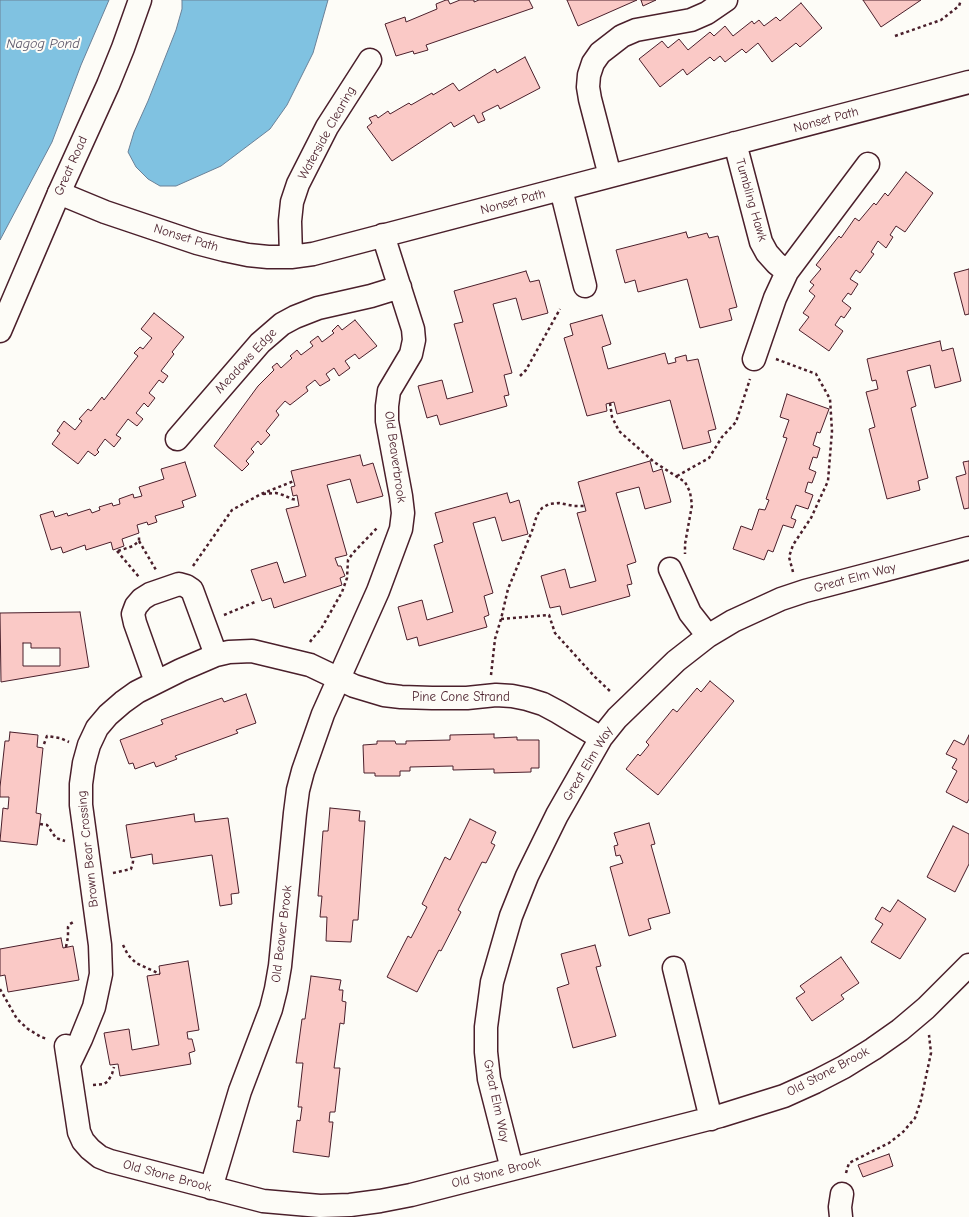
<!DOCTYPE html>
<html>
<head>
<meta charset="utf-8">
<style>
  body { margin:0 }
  canvas { display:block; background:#fdfcf7 }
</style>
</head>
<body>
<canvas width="969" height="1217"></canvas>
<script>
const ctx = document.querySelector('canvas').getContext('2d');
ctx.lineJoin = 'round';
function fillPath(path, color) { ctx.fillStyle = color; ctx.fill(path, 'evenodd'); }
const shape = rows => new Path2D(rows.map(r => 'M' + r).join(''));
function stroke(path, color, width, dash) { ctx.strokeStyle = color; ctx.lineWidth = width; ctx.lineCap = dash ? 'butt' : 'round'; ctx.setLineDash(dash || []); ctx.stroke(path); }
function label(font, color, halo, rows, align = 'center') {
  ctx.font = font + ' "Comic Neue",sans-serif'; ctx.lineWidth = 4; ctx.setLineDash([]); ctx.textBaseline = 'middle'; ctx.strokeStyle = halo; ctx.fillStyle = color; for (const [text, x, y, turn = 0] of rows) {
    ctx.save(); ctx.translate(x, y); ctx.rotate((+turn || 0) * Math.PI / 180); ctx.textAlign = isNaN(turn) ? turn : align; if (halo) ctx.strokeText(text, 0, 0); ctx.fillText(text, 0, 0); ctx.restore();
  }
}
const water = shape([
  [0,0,109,0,81,65,52,142,0,240,0,0],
  [182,0,328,0,313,53,287,105,270,129,221,166,176,186,160,186,148,179,136,167,128,152,134,132,148,101,176,30,182,9,182,0]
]);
const building = shape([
  [446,0,448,0,450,4,460,0,474,0,474,2,479,0,529,0,533,8,426,45,428,50,414,54,413,51,396,56,385,24,405,17,406,22,437,9,436,4,446,0],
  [567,0,637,0,578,26,567,0],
  [641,0,656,0,643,6,641,0],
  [863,0,921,0,881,27,863,0],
  [801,3,822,28,800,47,796,43,772,62,758,43,746,53,742,49,725,62,720,56,714,61,710,57,687,75,683,69,660,87,639,59,662,41,668,48,679,39,688,50,710,32,714,36,725,26,733,36,752,21,754,24,759,20,764,26,776,17,780,21,801,3],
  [525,57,540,88,500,109,498,105,482,113,485,120,478,123,474,115,454,127,451,122,392,161,367,127,372,123,369,118,376,115,378,118,388,111,390,114,409,103,411,105,432,93,433,95,453,83,459,91,495,69,497,73,525,57],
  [906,172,933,193,905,232,896,226,890,235,893,237,886,248,878,241,871,252,874,254,860,273,856,270,850,279,858,284,851,295,848,293,842,301,851,308,844,318,841,316,835,325,843,331,829,351,799,330,809,317,803,313,815,296,809,291,814,285,810,282,821,269,816,265,839,236,841,238,855,218,859,221,874,203,876,205,885,193,888,196,906,172],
  [686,232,688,238,707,233,709,238,718,236,737,307,729,309,732,320,700,328,687,279,638,292,635,280,625,283,616,250,686,232],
  [969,269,969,314,965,315,954,273,969,269],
  [526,271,530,282,539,280,548,313,522,320,516,298,493,304,512,373,504,375,509,395,504,396,507,406,440,425,437,415,427,418,418,386,442,380,447,399,473,392,454,324,463,322,454,291,526,271],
  [154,313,184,337,172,352,174,354,161,371,168,376,163,383,159,380,149,393,155,398,148,407,144,403,136,413,143,419,137,426,128,419,116,435,121,438,114,447,105,439,97,450,99,452,95,456,88,451,78,464,52,444,60,433,57,431,64,421,75,430,82,421,79,419,88,409,91,411,102,397,104,400,138,356,134,353,140,347,143,349,152,338,141,329,154,313],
  [602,315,611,344,602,347,608,369,665,353,668,364,676,362,675,358,686,355,687,361,698,359,716,429,708,431,711,442,683,449,670,400,617,414,614,402,606,404,607,411,587,416,564,338,573,335,570,324,602,315],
  [355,320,377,346,359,359,355,354,345,361,350,368,339,376,334,368,326,374,330,380,320,386,315,380,306,387,308,391,290,405,285,401,276,411,279,415,266,431,270,435,261,445,258,441,251,449,254,452,246,461,249,464,242,471,214,446,258,386,274,370,272,367,277,363,281,368,292,358,290,356,297,350,301,355,313,346,310,342,318,336,322,342,334,333,332,331,338,325,342,330,355,320],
  [940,341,942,351,953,348,961,381,935,388,930,365,907,371,916,406,911,408,928,478,918,481,920,490,887,499,869,429,875,427,866,392,878,389,876,380,872,381,867,359,940,341],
  [787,394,829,409,820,433,817,432,813,445,820,448,817,458,813,457,809,469,816,472,812,483,808,482,805,492,813,495,808,509,796,505,791,518,796,520,793,528,783,525,773,552,768,550,764,560,733,549,741,526,752,530,759,509,765,510,769,500,766,499,787,438,783,437,789,420,780,417,787,394],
  [360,455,363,466,373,463,383,496,357,503,350,479,327,485,347,555,335,558,338,566,341,566,345,576,340,578,342,585,274,608,271,598,262,601,251,570,277,562,284,583,306,576,286,509,299,506,297,495,293,496,291,487,295,486,291,471,360,455],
  [650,461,653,472,662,469,671,502,645,509,639,487,616,493,636,562,627,565,632,584,627,585,630,596,562,615,560,606,550,608,541,576,565,569,570,588,596,581,577,513,586,511,578,482,650,461],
  [969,461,969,508,964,509,956,477,966,474,963,462,969,461],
  [185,462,196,496,182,501,184,507,155,516,157,522,148,525,147,522,137,525,139,533,122,539,124,546,113,550,111,542,86,550,85,545,63,553,61,547,51,550,40,515,53,511,55,517,67,513,68,516,90,509,92,513,100,510,99,507,112,503,113,506,120,504,119,499,133,494,134,498,142,496,139,487,164,479,161,469,185,462],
  [507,493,510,503,519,500,528,534,502,541,495,517,473,523,493,593,484,596,489,615,484,617,487,627,419,646,417,637,407,640,398,607,422,600,427,620,453,612,434,545,443,542,435,513,507,493],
  [80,612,89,667,1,682,0,613,80,612],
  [23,643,31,643,31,648,60,648,60,666,23,666,23,643],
  [710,681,734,701,658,795,626,769,638,754,640,756,649,745,646,742,673,709,677,712,697,688,701,692,710,681],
  [246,694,256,723,236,730,238,733,175,756,177,759,156,767,154,762,135,769,133,763,129,764,120,740,163,724,161,720,222,698,224,702,246,694],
  [10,732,38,735,37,747,43,748,36,813,41,814,37,845,0,841,3,808,8,809,9,797,0,797,0,787,5,741,9,741,10,732],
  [494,734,494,738,517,737,517,740,539,740,539,768,531,768,531,772,494,773,494,769,453,770,453,766,410,767,410,771,400,771,400,776,375,776,375,773,364,773,363,745,377,744,377,741,395,741,396,744,406,744,406,741,450,740,450,735,494,734],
  [969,735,969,799,967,803,946,792,957,771,952,768,957,759,946,754,954,740,964,745,969,735],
  [330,808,360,811,359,821,365,821,358,920,353,920,351,942,326,941,327,917,320,917,322,896,318,896,323,831,328,831,330,808],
  [194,814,195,822,228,818,239,893,231,894,232,904,220,906,212,855,153,864,152,854,131,858,126,825,194,814],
  [470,819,496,832,491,843,495,845,486,863,482,862,458,910,461,912,441,951,439,950,417,992,387,977,408,936,411,938,427,907,422,904,445,857,450,860,470,819],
  [649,823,655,844,651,845,670,913,648,919,651,929,629,936,610,867,623,863,620,855,616,856,614,846,618,845,614,833,649,823],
  [953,826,969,834,969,864,955,892,927,877,953,826],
  [898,900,926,919,900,959,871,942,883,924,875,919,882,907,890,912,898,900],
  [61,938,63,948,73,946,79,980,8,992,5,975,0,976,0,949,61,938],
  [595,945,601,966,596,967,616,1036,573,1048,557,988,569,984,561,954,595,945],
  [841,957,859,983,841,995,844,999,812,1021,796,998,805,992,800,986,841,957],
  [188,961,199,1030,187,1032,188,1039,192,1039,195,1051,189,1053,191,1064,120,1076,118,1064,110,1065,104,1033,129,1029,132,1050,159,1045,147,976,160,974,159,966,188,961],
  [311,976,341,980,339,990,343,990,342,1001,346,1002,344,1024,340,1023,334,1068,340,1068,335,1112,330,1112,329,1122,333,1122,329,1157,293,1152,297,1120,300,1121,302,1107,298,1107,303,1063,296,1063,302,1019,305,1019,311,976],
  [889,1154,893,1166,863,1177,858,1165,889,1154]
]);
const path = shape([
  [895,36,941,20,959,6,961,0],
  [776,359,816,374,830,399,832,431,828,481,811,518,793,545,789,557,793,572],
  [520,376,526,370,560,309],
  [610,403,612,417,619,431,654,462,685,482,690,492,692,505,685,544,685,554],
  [677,476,709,458,722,437,736,422,750,379],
  [263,494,276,493,283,495,292,499,298,500],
  [139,541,156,570],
  [117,551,139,577],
  [118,551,133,546,139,541,139,536],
  [193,566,232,510,261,494,294,481],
  [224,615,255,602],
  [501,619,549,615,555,633,594,676,612,693],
  [310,642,312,639,321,629,342,592,347,578,348,560,353,553,377,528],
  [491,675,495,639,501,619,508,589,532,531,537,515,542,508,549,504,559,503,574,506,585,506],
  [44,744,47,736,60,738,69,742],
  [40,824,47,825,56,838,65,841],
  [113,873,131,869,133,862,133,857],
  [123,945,128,955,136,963,160,974],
  [66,947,68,937,68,927,70,924,75,921],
  [0,989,17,1019,28,1029,41,1037,47,1039],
  [93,1085,104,1084,108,1081,112,1074,114,1067],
  [846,1173,849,1163,889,1143,903,1132,915,1118,921,1100,931,1053,929,1035]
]);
const minor = shape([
  [735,143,761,242,767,253,776,263,787,272],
  [610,176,590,99,588,87,589,75,593,63,600,53,622,36,636,30,691,20,707,13,726,0],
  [561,189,585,286],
  [59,193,105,212,197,243,224,250,248,255,268,257,291,257,313,254,969,82],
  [291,257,290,221,292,202,298,184,327,127,370,60],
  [754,359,775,298,787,272,868,164],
  [177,439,260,343,282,324,295,317,318,308,371,296,400,287],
  [670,569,690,613,708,636],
  [156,682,135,623,133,614,136,606,142,599,150,594,179,584,186,586,192,590,216,655],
  [674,968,711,1119],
  [66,1046,79,1132,83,1141,90,1149,100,1157,110,1161,263,1201,320,1206,350,1205,380,1201,411,1195,720,1116,784,1096,815,1082,844,1067,873,1049,900,1030,926,1008,969,965],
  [69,1064,81,1039,94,1007,101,974,100,945,81,805,81,784,84,763,89,745,97,728,108,715,123,702,137,692,181,670,216,655,229,652,252,651,310,665,354,686,384,695,401,697,432,698,467,698,496,695,512,696,527,699,543,704,558,712,601,738],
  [512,1169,489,1079,486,1052,486,1027,492,982,511,916,527,876,557,815,601,738,617,718,676,661,708,636,733,621,781,599,805,591,969,548],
  [211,1188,240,1091,271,1009,276,989,280,966,295,813,298,790,303,771,323,714,378,591,401,529,403,513,401,496,387,421,387,406,389,391,411,354,414,340,413,329,383,235],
  [841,1217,840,1207,842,1194]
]);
const major = shape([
  [0,331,59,193,108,85,123,48,140,0]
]);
const streetNames = [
  ["Nonset Path",826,120,-15],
  ["Waterside Clearing",327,133,-61],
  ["Great Road",71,166,-66],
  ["Tumbling Hawk",751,200,74],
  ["Nonset Path",513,202,-15],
  ["Nonset Path",186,238,17],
  ["Meadows Edge",246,361,-47],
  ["Old Beaverbrook",395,457,82],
  ["Great Elm Way",855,578,-15],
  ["Pine Cone Strand",461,697],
  ["Great Elm Way",588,764,-59],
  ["Brown Bear Crossing",88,849,-96],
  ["Old Beaver Brook",282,934,-83],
  ["Old Stone Brook",828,1072,-28],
  ["Great Elm Way",496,1101,78],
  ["Old Stone Brook",496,1173,-14],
  ["Old Stone Brook",167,1176,15]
];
const waterNames = [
  ["Nagog Pond",43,44]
];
fillPath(water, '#80c2e1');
stroke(water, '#6a8198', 1);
fillPath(building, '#fac9c6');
stroke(building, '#4a1f2b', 1);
stroke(minor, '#4a1f2b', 25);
stroke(major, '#4a1f2b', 25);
stroke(path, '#4a1f2b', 2.5, [3, 3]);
stroke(minor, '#fdfcf7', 22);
stroke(major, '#fdfcf7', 22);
label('13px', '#4a1f2b', '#fdfcf7', streetNames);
label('italic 14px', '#5d586b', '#fdfcf7', waterNames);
</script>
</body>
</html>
